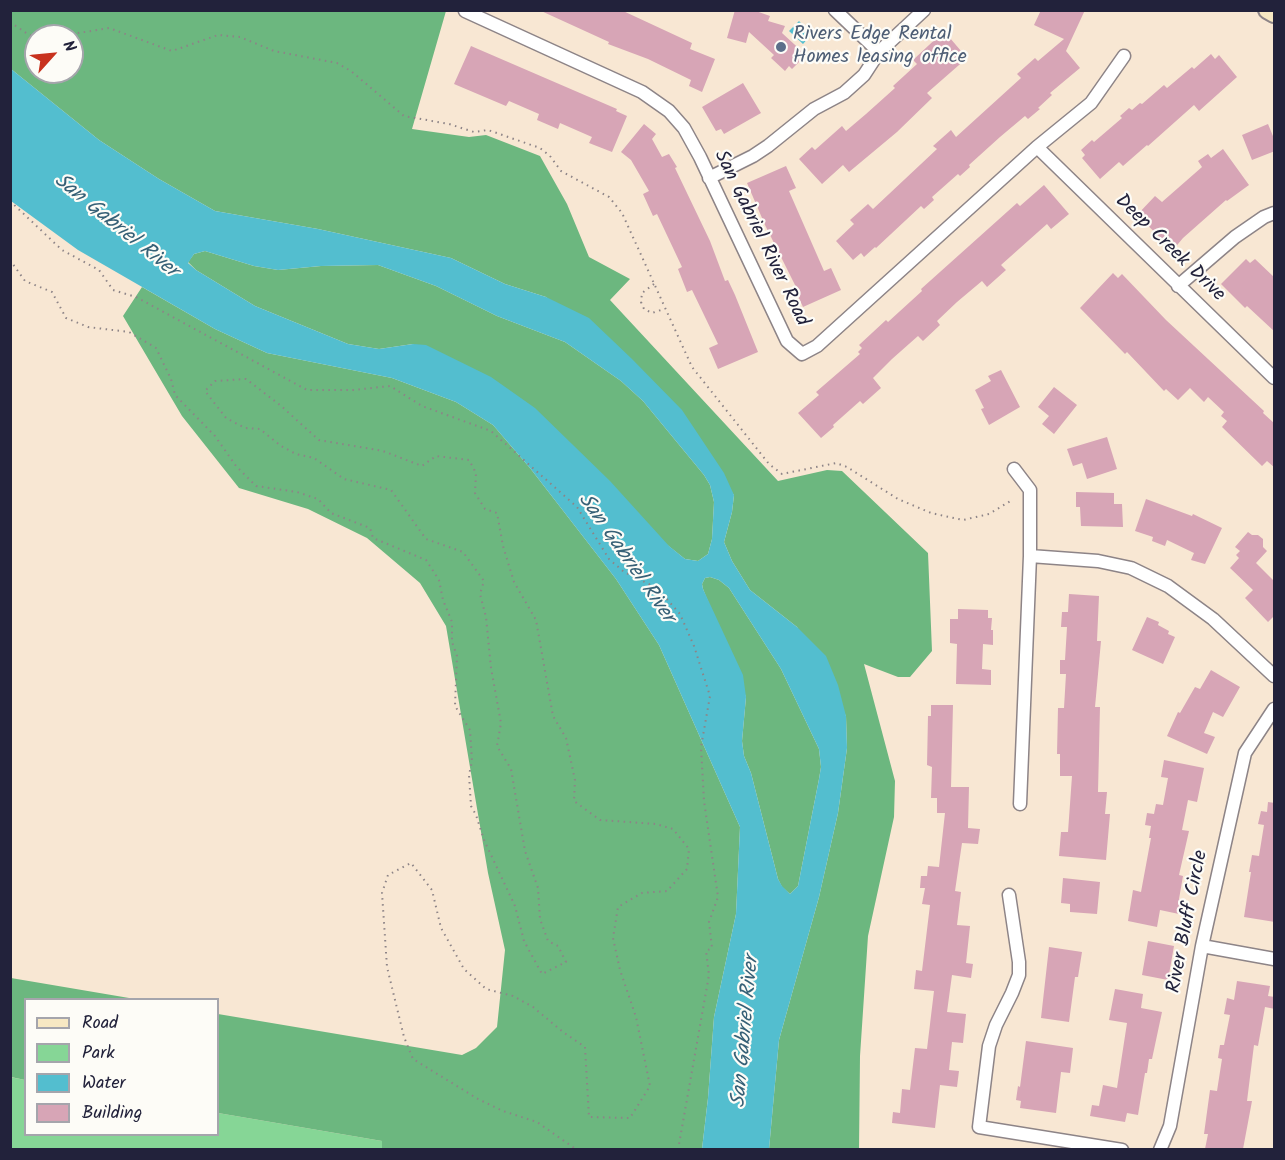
<!DOCTYPE html>
<html>
<head>
<meta charset="utf-8">
<style>
  body { margin:0 }
  #map { position:relative; width:1285px; height:1160px; overflow:hidden; background:#f8e7d3; font-family:Kalam,sans-serif }
  canvas { display:block }
  .frame { position:absolute; inset:0; border:12px solid #22223b; pointer-events:none }
  .legend { position:absolute; left:24px; top:998px; width:195px; height:138px; box-sizing:border-box; background:#fdfcf7; border:2px solid #a5a5ac; margin:0; padding:8px 10px; list-style:none; font-size:18px; color:#22223b }
  .legend li { display:flex; align-items:center; gap:12px; height:30px }
  .legend b { width:30px; border:2px solid #a5a5ac }
  .north { position:absolute; left:24px; top:24px; width:60px; height:60px; box-sizing:border-box; background:#fdfcf7; border:2px solid #a5a5ac; border-radius:50%; rotate:63deg; font-size:16px; font-weight:700; line-height:24px; text-align:center; color:#22223b }
  .north::after { content:''; display:block; margin:auto; width:21px; height:27px; background:#c8321e; clip-path:polygon(50% 0,100% 100%,50% 72%,0 100%) }
</style>
</head>
<body>
<div id="map">
<canvas width="1285" height="1160"></canvas>
<div class="frame"></div>
<ul class="legend">
<li><b style="height:8px;background:#f7e8c3"></b>Road</li>
<li><b style="height:16px;background:#86d696"></b>Park</li>
<li><b style="height:16px;background:#53becf"></b>Water</li>
<li><b style="height:16px;background:#d7a5b6"></b>Building</li>
</ul>
<div class="north">N</div>
</div>
<script>
const ctx = document.querySelector('canvas').getContext('2d');
ctx.lineJoin = 'round';
function fillPath(path, color) { ctx.fillStyle = color; ctx.fill(path, 'evenodd'); }
const shape = rows => new Path2D(rows.map(r => 'M' + r).join(''));
function stroke(path, color, width, dash) { ctx.strokeStyle = color; ctx.lineWidth = width; ctx.lineCap = dash ? 'butt' : 'round'; ctx.setLineDash(dash || []); ctx.stroke(path); }
function label(font, color, halo, rows, align = 'center') {
  ctx.font = font + ' Kalam,sans-serif'; ctx.lineWidth = 4.5; ctx.setLineDash([]); ctx.textBaseline = 'middle'; ctx.strokeStyle = halo; ctx.fillStyle = color; for (const [text, x, y, turn = 0] of rows) {
    ctx.save(); ctx.translate(x, y); ctx.rotate((+turn || 0) * Math.PI / 180); ctx.textAlign = isNaN(turn) ? turn : align; if (halo) ctx.strokeText(text, 0, 0); ctx.fillText(text, 0, 0); ctx.restore();
  }
}
const green = shape([
  [10,1077,25,1080,26,1134,218,1134,218,1113,382,1141,382,1149,11,1149]
]);
const forest = shape([
  [10,11,446,11,412,129,469,137,486,135,540,156,567,204,589,257,630,279,610,300,778,481,827,470,842,471,928,553,932,651,910,677,898,677,864,664,895,781,894,817,868,936,860,1056,859,1149,769,1149,779,1040,819,897,838,813,847,748,846,716,797,627,750,590,732,561,724,542,732,512,734,495,546,297,505,284,451,258,318,229,215,211,159,179,99,140,11,69],
  [36,36,72,36,72,72,36,72],
  [205,251,254,266,278,270,321,266,378,265,436,286,497,316,565,342,621,381,643,401,704,475,710,485,714,502,712,539,708,554,698,561,685,559,413,344,379,349,348,344,255,306,196,270,188,262,194,254],
  [142,287,215,329,267,353,392,378,456,402,493,425,530,468,616,579,659,645,740,827,736,914,714,1017,708,1098,702,1149,382,1149,382,1141,218,1113,218,1014,462,1055,476,1048,497,1027,505,950,488,873,446,626,420,583,367,538,308,509,239,488,182,416,123,316],
  [710,577,719,580,729,588,781,669,819,749,821,767,819,779,798,886,790,894,782,887,778,879,751,773,744,756,742,741,746,697,703,589,702,584,705,578],
  [11,978,135,999,26,1000,25,1080,11,1077]
]);
const water = shape([
  [799,21,812,34,803,44,789,31],
  [11,69,99,140,159,179,215,211,318,229,451,258,505,284,546,297,589,318,632,359,682,410,724,473,734,495,732,512,724,542,732,561,750,590,797,627,826,656,838,685,846,716,847,748,838,813,819,897,779,1040,769,1149,702,1149,708,1098,714,1017,736,914,740,827,659,645,616,579,530,468,493,425,456,402,392,378,267,353,215,329,78,250,11,201],
  [205,251,254,266,278,270,321,266,378,265,436,286,497,316,565,342,621,381,643,401,704,475,710,485,714,502,712,539,708,554,698,561,685,559,669,546,610,481,535,408,491,377,426,345,413,344,379,349,348,344,255,306,196,270,188,263,194,254],
  [710,577,719,580,729,588,781,669,819,749,821,767,819,779,798,886,790,894,782,886,778,879,751,773,744,756,742,741,746,697,743,675,703,589,702,584,705,578]
]);
const building = shape([
  [539,10,621,10,692,43,690,49,715,59,702,92,689,86,691,80,648,59,608,44,609,42],
  [735,10,753,10,770,16,768,21,785,26,782,33,806,55,792,69,789,66,785,71,771,58,774,55,749,32,746,43,727,38],
  [1041,10,1085,10,1066,51,1080,68,1050,93,1052,95,1038,108,1040,109,1028,119,1025,116,1000,137,969,165,970,167,960,176,958,174,932,197,934,200,924,209,921,206,876,248,875,247,864,257,861,253,853,260,836,241,854,224,850,220,868,204,873,209,937,149,933,146,951,130,956,137,1021,78,1017,74,1035,58,1038,61,1064,39,1034,25],
  [944,31,967,58,927,93,932,98,897,132,849,172,843,165,822,184,799,159,812,147,815,150,842,126,846,131,866,114,895,88,893,86,917,64,913,60],
  [471,46,617,109,616,111,627,116,612,152,589,143,592,137,560,123,558,129,537,120,539,114,509,101,506,106,454,84],
  [1211,54,1215,59,1219,55,1237,77,1199,111,1194,105,1148,146,1147,145,1123,166,1119,162,1100,179,1082,158,1085,155,1081,150,1092,140,1094,142,1122,118,1120,116,1129,108,1132,110,1140,103,1142,104,1164,85,1167,88,1192,67,1194,69],
  [743,83,761,113,724,134,721,129,716,131,702,107],
  [644,124,656,134,652,139,662,157,669,154,677,167,675,168,710,241,725,281,728,280,735,295,758,352,718,369,709,348,718,344,692,290,687,292,678,269,682,267,657,214,653,216,643,194,649,191,631,160,621,152],
  [1268,124,1275,141,1275,151,1252,160,1242,135],
  [1223,149,1249,185,1227,201,1226,200,1183,238,1173,250,1137,215,1155,196,1162,202,1202,167,1198,161,1208,154,1211,158],
  [786,166,796,188,789,191,824,271,831,268,841,290,803,307,798,296,800,295,765,225,747,183],
  [1044,185,1069,214,1051,229,1047,224,1001,265,1006,270,987,287,982,281,957,302,937,321,940,325,923,341,918,336,892,359,873,378,881,388,863,404,860,401,833,425,834,427,821,438,798,413,819,395,816,392,860,354,858,352,862,348,859,345,886,320,888,322,922,291,921,289,1017,203,1020,206],
  [1246,259,1250,263,1255,259,1275,278,1275,332,1247,306,1245,308,1221,284],
  [1113,273,1118,278,1122,274,1166,320,1264,411,1263,413,1275,424,1275,468,1267,461,1262,466,1222,427,1227,421,1221,416,1224,412,1208,397,1204,402,1190,388,1178,400,1166,389,1164,391,1127,352,1125,354,1080,308],
  [1001,370,1020,407,989,425,981,409,984,408,975,390,991,381,988,376],
  [1054,387,1077,405,1054,434,1042,424,1049,416,1038,407],
  [1107,437,1117,469,1087,479,1082,463,1073,466,1067,449],
  [1076,492,1114,493,1114,504,1122,504,1123,527,1081,526,1080,507,1076,507],
  [1146,499,1192,516,1193,514,1222,528,1205,564,1191,560,1194,553,1167,540,1165,546,1152,541,1153,537,1135,531],
  [1248,532,1252,535,1258,535,1263,539,1263,547,1267,551,1256,563,1275,582,1275,615,1268,622,1245,598,1253,590,1230,568,1239,558,1236,555,1240,551,1235,547],
  [1069,594,1099,596,1097,641,1101,641,1095,707,1100,707,1098,792,1107,792,1105,814,1110,814,1106,860,1059,856,1061,832,1068,832,1072,776,1060,776,1060,754,1057,754,1058,708,1064,708,1066,674,1060,674,1060,660,1065,660,1067,627,1061,627,1062,612,1068,612],
  [958,609,988,610,988,618,992,618,991,630,993,630,993,645,983,644,982,669,991,670,991,685,956,684,957,644,950,643,950,619,958,619],
  [1147,617,1159,622,1158,625,1169,631,1168,634,1175,637,1163,664,1132,650],
  [1211,670,1240,687,1223,717,1213,712,1204,733,1215,737,1207,754,1167,736,1178,712,1180,713,1195,687,1200,689],
  [931,705,953,705,951,787,969,787,968,828,980,829,978,844,962,843,955,891,961,892,957,925,970,926,966,963,973,964,971,978,952,975,947,1012,966,1014,963,1043,952,1042,949,1070,959,1071,957,1087,940,1085,935,1128,892,1123,893,1112,900,1113,902,1089,910,1090,915,1048,927,1049,934,991,914,989,916,970,922,971,930,905,922,904,925,888,920,888,921,876,927,876,928,866,939,867,945,813,937,813,937,798,931,798,932,767,927,765,928,716,931,716],
  [1164,760,1204,768,1197,802,1188,800,1182,830,1189,831,1179,875,1183,876,1179,899,1181,900,1179,914,1160,910,1157,927,1128,921,1133,890,1141,892,1151,838,1149,838,1151,826,1145,825,1147,813,1154,814,1156,804,1163,805,1168,778,1161,777],
  [1268,802,1275,803,1275,922,1244,917,1251,872,1249,872,1252,855,1259,856,1264,825,1258,824,1261,811,1267,812],
  [1063,878,1100,882,1097,914,1070,912,1070,904,1061,903],
  [1148,941,1174,946,1168,980,1142,975],
  [1049,947,1082,952,1078,977,1075,977,1069,1022,1041,1018],
  [1237,981,1270,986,1268,996,1275,997,1275,1009,1265,1007,1258,1046,1254,1045,1247,1101,1252,1101,1243,1149,1205,1149,1208,1134,1204,1134,1210,1090,1217,1091,1222,1059,1218,1058,1220,1045,1224,1045,1230,1015,1224,1014,1227,998,1234,1000],
  [1115,989,1143,994,1141,1008,1162,1012,1152,1059,1149,1059,1147,1073,1145,1073,1138,1115,1127,1113,1125,1122,1090,1116,1092,1105,1099,1106,1103,1085,1117,1088,1127,1023,1109,1020],
  [1026,1041,1073,1048,1070,1073,1061,1072,1056,1113,1020,1108,1021,1101,1016,1100,1018,1086,1020,1087]
]);
const path = shape([
  [10,22,29,35,36,36],
  [60,36,109,28,172,51,218,35,240,37,274,51,337,63,351,71,404,116,449,124,474,132,488,130,540,148,550,156,561,171,609,197,622,213,692,367,769,464,782,474,836,463,847,467,898,499,931,513,963,520,989,514,1012,500],
  [10,201,62,250,99,270,113,290,136,297,307,390,354,390,390,386,422,406,491,431,577,507,609,559,624,572,657,588,680,614,694,646,710,696,701,747,704,801,718,897,709,922,712,948,706,951,709,975,678,1150],
  [10,260,25,281,52,292,66,318,88,327,129,332,156,348,171,379,175,395,215,436,236,466,256,486,297,492,318,499,331,513,370,528,373,538,426,560,439,580,443,600,452,622,452,642,457,656,455,706,470,730,472,761,469,775,471,806,476,815,484,840,515,906,524,941,542,974,566,962,558,946,548,941,540,919,538,888,525,851,511,769,497,746,501,723,491,668,486,617,480,594,484,581,463,552,426,539,391,490,344,479,314,458,296,454,281,446,260,429,245,428,226,418,205,391,215,381,246,379,280,405,319,440,383,451,422,466,436,456,469,460,476,473,475,493,485,509,497,513,503,546,514,582,536,620,553,716,566,738,575,780,574,801,600,820,656,824,673,829,689,849,687,869,667,891,642,893,618,907,613,938,620,970,636,1017,650,1086,630,1118,589,1117,585,1047,563,1032,533,1007,513,996,486,989,464,969,441,928,432,890,411,863,388,875,382,893,387,967,404,1037,413,1059,478,1099,503,1111,537,1122,577,1150],
  [654,284,642,293,641,302,644,309,652,313,664,309]
]);
const minor = shape([
  [835,10,879,52],
  [465,11,642,92,669,111,684,128,700,157,787,341,802,354,817,346,1037,147,1091,103,1124,56],
  [1037,147,1274,378],
  [709,178,753,156,768,146,814,109,844,93,864,75,879,52,924,10],
  [1178,286,1235,237,1264,217,1274,213],
  [1014,469,1030,490,1030,556,1020,804],
  [1030,556,1098,561,1131,568,1168,586,1213,619,1274,676],
  [1009,895,1019,962,1019,975,1012,993,996,1025,989,1046,979,1127,1122,1150],
  [1202,946,1274,959],
  [1160,1150,1170,1126,1202,946,1245,753,1274,709]
]);
const secondary = shape([
  [1267,10,1274,14]
]);
const markers = [
  [781,47,6,"#5c6f8a"]
];
const serviceNames = [
  ["Rivers Edge Rental",793,36],
  ["Homes leasing office",793,59]
];
const streetNames = [
  ["San Gabriel River Road",760,239,64],
  ["Deep Creek Drive",1169,249,44],
  ["River Bluff Circle",1189,922,-79]
];
const waterNames = [
  ["San Gabriel River",115,227,39],
  ["San Gabriel River",625,559,55],
  ["San Gabriel River",747,1032,-85]
];
fillPath(green, '#86d696');
fillPath(forest, '#6cb77f');
fillPath(water, '#53becf');
fillPath(building, '#d7a5b6');
stroke(minor, '#8d8487', 15);
stroke(secondary, '#8d8487', 20);
stroke(path, '#8d8487', 2, [1.5, 4.5]);
stroke(minor, '#fff', 12);
stroke(secondary, '#f7e8c3', 16);
for (const [x, y, r, color] of markers) { const dot = new Path2D(); dot.arc(x, y, r, 0, 2 * Math.PI); ctx.fillStyle = color; ctx.fill(dot); stroke(dot, '#fdfcf7', 2); }
label('20px', '#4e5e75', '#fdfcf7', serviceNames, 'left');
label('20px', '#22223b', '#fdfcf7', streetNames);
label('italic 21px', '#366076', '#fdfcf7', waterNames);
</script>
</body>
</html>
